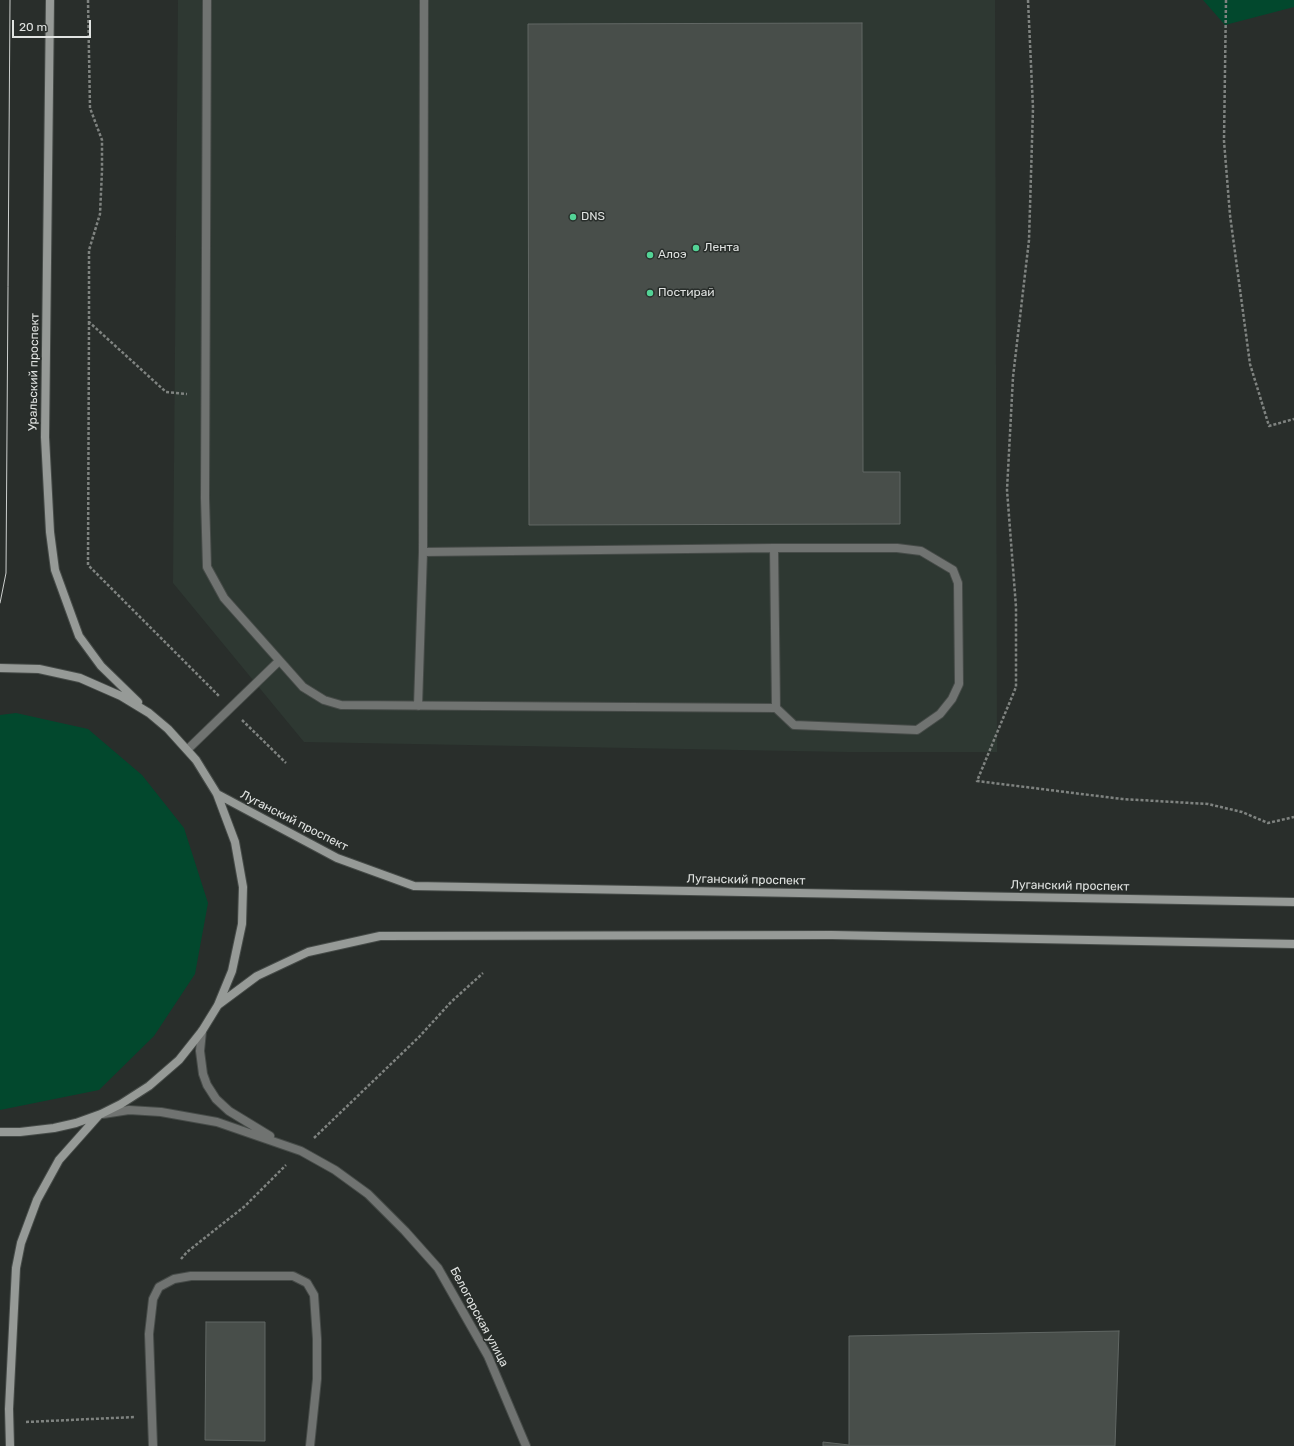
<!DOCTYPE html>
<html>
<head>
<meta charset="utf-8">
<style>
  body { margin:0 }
  #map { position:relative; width:1294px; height:1446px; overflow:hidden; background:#292e2b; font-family:Rubik,sans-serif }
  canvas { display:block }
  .scale { position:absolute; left:12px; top:20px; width:79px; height:18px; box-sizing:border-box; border:2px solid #e0e3e1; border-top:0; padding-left:5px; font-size:12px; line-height:14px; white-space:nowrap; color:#e0e3e1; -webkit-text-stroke:3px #292e2b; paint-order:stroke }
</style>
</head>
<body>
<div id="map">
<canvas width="1294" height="1446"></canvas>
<div class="scale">20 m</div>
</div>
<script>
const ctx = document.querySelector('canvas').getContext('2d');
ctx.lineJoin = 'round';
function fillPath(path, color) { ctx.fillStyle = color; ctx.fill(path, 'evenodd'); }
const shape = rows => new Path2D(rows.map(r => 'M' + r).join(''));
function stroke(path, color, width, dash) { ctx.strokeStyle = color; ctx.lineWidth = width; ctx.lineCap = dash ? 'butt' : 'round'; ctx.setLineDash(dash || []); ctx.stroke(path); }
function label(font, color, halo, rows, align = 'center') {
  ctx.font = font + ' Rubik,sans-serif'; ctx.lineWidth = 3; ctx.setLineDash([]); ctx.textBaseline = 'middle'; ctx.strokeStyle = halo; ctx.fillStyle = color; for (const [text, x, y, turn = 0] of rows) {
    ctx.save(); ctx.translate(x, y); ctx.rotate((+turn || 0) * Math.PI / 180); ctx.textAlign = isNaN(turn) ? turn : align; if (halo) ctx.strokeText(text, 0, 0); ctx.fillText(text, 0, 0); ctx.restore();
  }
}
const built = shape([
  [178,0,995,0,997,752,847,752,304,742,173,583]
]);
const green = shape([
  [1203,0,1294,0,1294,7,1225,25],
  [16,713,88,729,142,775,184,828,208,903,195,974,154,1036,99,1090,0,1110,0,715]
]);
const building = shape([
  [862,23,863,472,900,472,900,524,529,525,528,24,862,23],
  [206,1322,265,1322,265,1441,205,1440,206,1322],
  [1119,1331,1115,1446,823,1446,823,1442,849,1445,849,1336,1119,1331]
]);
const path = shape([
  [88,0,90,108,102,140,102,171,100,214,89,250,89,322,166,392,187,394],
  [1028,0,1033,108,1029,240,1013,377,1007,490,1016,607,1016,687,977,781,1122,799,1208,804,1242,812,1268,823,1294,817],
  [1226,0,1224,141,1230,215,1250,364,1269,426,1294,419],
  [89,322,88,565,219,696],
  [242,720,286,763],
  [314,1138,419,1037,451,1002,483,973],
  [181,1259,187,1252,245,1206,286,1165],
  [26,1422,135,1417]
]);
const service = shape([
  [207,0,205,498,207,567,224,598,303,687,324,700,341,705,776,708,794,725,917,730,940,714,952,699,959,684,958,583,953,570,921,551,897,548,774,548],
  [424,0,423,552,774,548,776,708],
  [418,706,423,552],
  [188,749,279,661],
  [153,1446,149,1334,153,1299,159,1287,174,1279,191,1276,293,1276,307,1283,314,1295,317,1339,317,1379,310,1446]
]);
const tertiary = shape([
  [202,1031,200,1051,203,1074,207,1085,216,1099,229,1111,270,1136],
  [103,1114,129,1110,161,1112,217,1122,301,1151,335,1170,368,1194,405,1231,438,1268,488,1356,526,1446]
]);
const secondary = shape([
  [50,0,45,437,50,532,55,570,79,636,101,666,138,702],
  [0,668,39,669,80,678,121,696,149,713,168,729,196,760,217,794,235,842,243,887,242,924,232,971,218,1005,202,1031,179,1060,149,1086,121,1104,101,1114,76,1123,54,1128,20,1132,0,1132],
  [217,794,337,858,414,886,1294,902],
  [218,1005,257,976,308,952,380,936,832,935,1294,944],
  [10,1446,9,1409,16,1268,21,1243,37,1200,59,1160,99,1115]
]);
const tram = shape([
  [0,603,6,573,10,0]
]);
const markers = [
  [573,217,4,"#53d396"],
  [696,248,4,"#53d396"],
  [650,255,4,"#53d396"],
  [650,293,4,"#53d396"]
];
const poiNames = [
  ["DNS",581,217],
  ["Лента",704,248],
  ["Алоэ",658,255],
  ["Постирай",658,293]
];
const streetNames = [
  ["Уральский проспект",34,372,-89],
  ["Луганский проспект",294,821,27],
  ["Луганский проспект",746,880,1],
  ["Луганский проспект",1070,886,1],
  ["Белогорская улица",479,1317,62]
];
fillPath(built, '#2e3832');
fillPath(green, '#02482d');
fillPath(building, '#484e4a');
stroke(building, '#616764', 1);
stroke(service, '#464b48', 10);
stroke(tertiary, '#464b48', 10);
stroke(secondary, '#464b48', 10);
stroke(path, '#7f8380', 2.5, [3, 2]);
stroke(service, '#707371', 8);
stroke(tertiary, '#707371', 8);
stroke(secondary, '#969a97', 8);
stroke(tram, '#cccfcd', 1);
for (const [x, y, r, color] of markers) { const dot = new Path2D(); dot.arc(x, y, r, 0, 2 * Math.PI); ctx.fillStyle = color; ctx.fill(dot); stroke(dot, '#292e2b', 1.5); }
label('12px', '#e0e3e1', '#292e2b', poiNames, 'left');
label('12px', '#e0e3e1', '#292e2b', streetNames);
</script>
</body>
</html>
